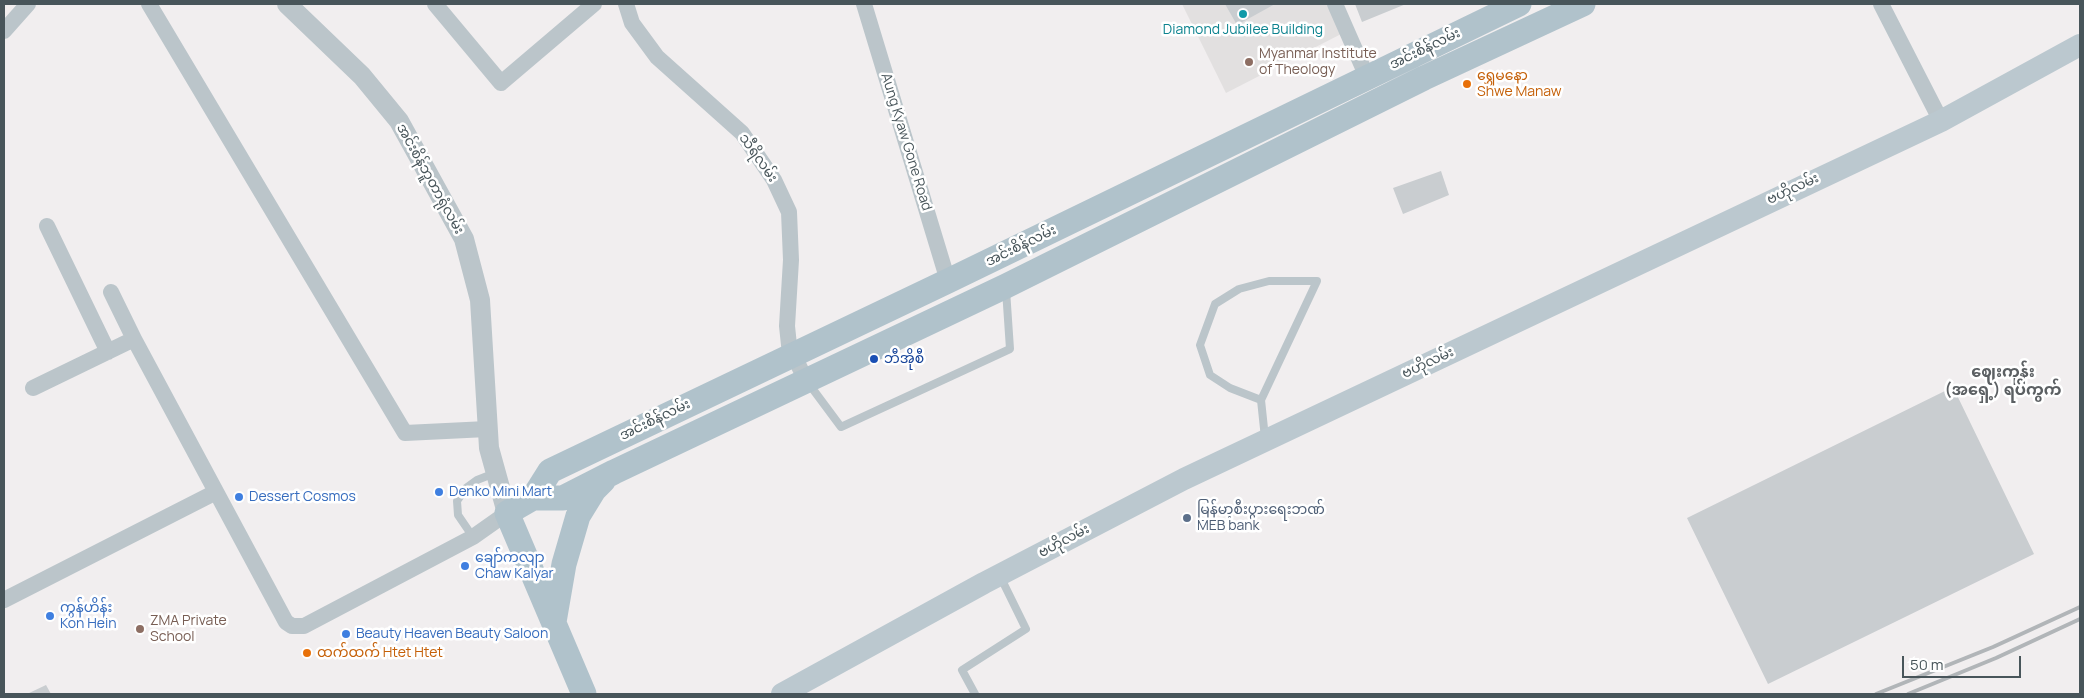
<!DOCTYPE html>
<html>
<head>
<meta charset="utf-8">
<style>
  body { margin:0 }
  #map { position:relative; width:2084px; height:698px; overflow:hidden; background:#f1eeef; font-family:Manrope,sans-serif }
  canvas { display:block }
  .frame { position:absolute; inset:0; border:5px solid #48555a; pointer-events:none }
  .scale { position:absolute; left:1902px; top:656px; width:119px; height:22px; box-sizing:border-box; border:2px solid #48555a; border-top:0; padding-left:6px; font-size:15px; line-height:18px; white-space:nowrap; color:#48555a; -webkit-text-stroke:4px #fff; paint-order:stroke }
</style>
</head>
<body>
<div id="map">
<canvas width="2084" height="698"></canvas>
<div class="frame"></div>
<div class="scale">50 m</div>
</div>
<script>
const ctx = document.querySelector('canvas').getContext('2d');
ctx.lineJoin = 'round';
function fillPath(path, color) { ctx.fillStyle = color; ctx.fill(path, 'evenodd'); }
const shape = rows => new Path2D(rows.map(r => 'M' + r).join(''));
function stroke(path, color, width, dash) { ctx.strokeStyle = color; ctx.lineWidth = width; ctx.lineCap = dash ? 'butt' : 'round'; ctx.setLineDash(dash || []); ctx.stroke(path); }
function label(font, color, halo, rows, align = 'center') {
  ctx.font = font + ' Manrope,"Noto Sans Myanmar",sans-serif'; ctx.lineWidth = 5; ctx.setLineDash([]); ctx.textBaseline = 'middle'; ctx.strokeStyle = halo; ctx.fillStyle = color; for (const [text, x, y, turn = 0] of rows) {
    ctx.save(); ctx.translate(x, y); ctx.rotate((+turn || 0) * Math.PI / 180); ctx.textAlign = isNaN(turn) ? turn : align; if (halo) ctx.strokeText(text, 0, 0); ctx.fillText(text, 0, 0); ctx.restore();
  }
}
const education = shape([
  [1182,4,1333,4,1347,31,1226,93]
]);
const building = shape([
  [1225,4,1275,4,1237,25],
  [1355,4,1406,4,1362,22],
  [1441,171,1449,195,1403,214,1393,188],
  [1953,387,2034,554,1768,684,1687,518],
  [46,685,51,694,27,694]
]);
const service = shape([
  [809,384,841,427,1010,349,1006,290],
  [1261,400,1230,388,1210,375,1200,345,1215,304,1239,289,1269,281,1317,281,1261,400,1265,438],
  [473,537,458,515,457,501,466,488,477,480,495,473],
  [975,694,962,670,1026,629,1000,576]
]);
const minor = shape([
  [149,4,405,433,487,429],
  [435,4,501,83,594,4],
  [626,4,632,23,657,57,742,133,774,180,789,212,791,260,787,326,789,345,806,381],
  [864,4,948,281],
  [1335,4,1367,77],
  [1881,4,1941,121],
  [4,31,28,4],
  [47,226,108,352],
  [111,292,134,339,286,622,292,626,304,626,473,537,507,513],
  [33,388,134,339],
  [4,600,216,492]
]);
const tertiary = shape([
  [287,4,362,76,399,121,464,239,480,300,489,448,507,513]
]);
const secondary = shape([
  [782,694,984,583,1184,479,1941,121,2080,45]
]);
const primary = shape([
  [533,498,563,498,614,472,1006,286,1424,78,1583,4],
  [554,622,564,564,578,516,594,490,603,481],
  [584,694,507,513,533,498,550,471,948,281,1519,4]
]);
const rail = shape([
  [1876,694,1993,647,2080,607],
  [1908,694,1996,658,2080,619]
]);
const markers = [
  [1243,14,5,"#0f9aa8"],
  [1249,62,5,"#8d6e63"],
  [1467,84,5,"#e8710a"],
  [874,359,5,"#1a4fb4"],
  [439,492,5,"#3f7fe0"],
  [239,497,5,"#3f7fe0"],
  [1187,518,5,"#5c6f8a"],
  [465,566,5,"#3f7fe0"],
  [50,616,5,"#3f7fe0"],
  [140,629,5,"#8d6e63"],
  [346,634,5,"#3f7fe0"],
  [307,653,5,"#e8710a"]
];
const cultureNames = [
  ["Diamond Jubilee Building",1243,30]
];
const streetNames = [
  ["အင်းစိန်လမ်း",1425,49,-26],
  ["Aung Kyaw Gone Road",906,142,73],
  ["သီရိလမ်း",758,158,55],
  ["အင်းစိန်ဘူတာရုံလမ်း",430,179,61],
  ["ဗဟိုလမ်း",1793,189,-25],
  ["အင်းစိန်လမ်း",1021,246,-26],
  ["ဗဟိုလမ်း",1428,363,-25],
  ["အင်းစိန်လမ်း",655,420,-26],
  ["ဗဟိုလမ်း",1064,541,-28]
];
const educationNames = [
  ["Myanmar Institute",1259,54],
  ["of Theology",1259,70],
  ["ZMA Private",150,621],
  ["School",150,637]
];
const foodNames = [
  ["ရွှေမနော",1477,76],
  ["Shwe Manaw",1477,92],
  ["ထက်ထက် Htet Htet",317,653]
];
const transitNames = [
  ["ဘီအိုစီ",884,359]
];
const shopNames = [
  ["Denko Mini Mart",449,492],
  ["Dessert Cosmos",249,497],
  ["ချော်ကလျာ",475,558],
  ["Chaw Kalyar",475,574],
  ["ကွန်ဟိန်း",60,608],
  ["Kon Hein",60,624],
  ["Beauty Heaven Beauty Saloon",356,634]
];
const serviceNames = [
  ["မြန်မာ့စီးပွားရေးဘဏ်",1197,510],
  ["MEB bank",1197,526]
];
const quarterNames = [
  ["ဈေးကုန်း",2003,373],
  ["(အရှေ့) ရပ်ကွက်",2003,391]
];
fillPath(education, '#e2e0e0');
fillPath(building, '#c9cdd0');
stroke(service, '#bbc5ca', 8);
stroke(minor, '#bbc5ca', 16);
stroke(tertiary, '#bbc5ca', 20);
stroke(secondary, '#bbc8cf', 22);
stroke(primary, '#b0c2cb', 25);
stroke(rail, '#b1b5b8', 4);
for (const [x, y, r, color] of markers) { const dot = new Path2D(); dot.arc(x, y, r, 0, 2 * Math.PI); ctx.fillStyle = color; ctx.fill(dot); stroke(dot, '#fff', 2); }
label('14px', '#0d838f', '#fff', cultureNames);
label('14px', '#48555a', '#fff', streetNames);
label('14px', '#785e54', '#fff', educationNames, 'left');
label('14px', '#c56008', '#fff', foodNames, 'left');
label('14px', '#164399', '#fff', transitNames, 'left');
label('14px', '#366cbe', '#fff', shopNames, 'left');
label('14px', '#4e5e75', '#fff', serviceNames, 'left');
label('bold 16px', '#5c6063', '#fff', quarterNames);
</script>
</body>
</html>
